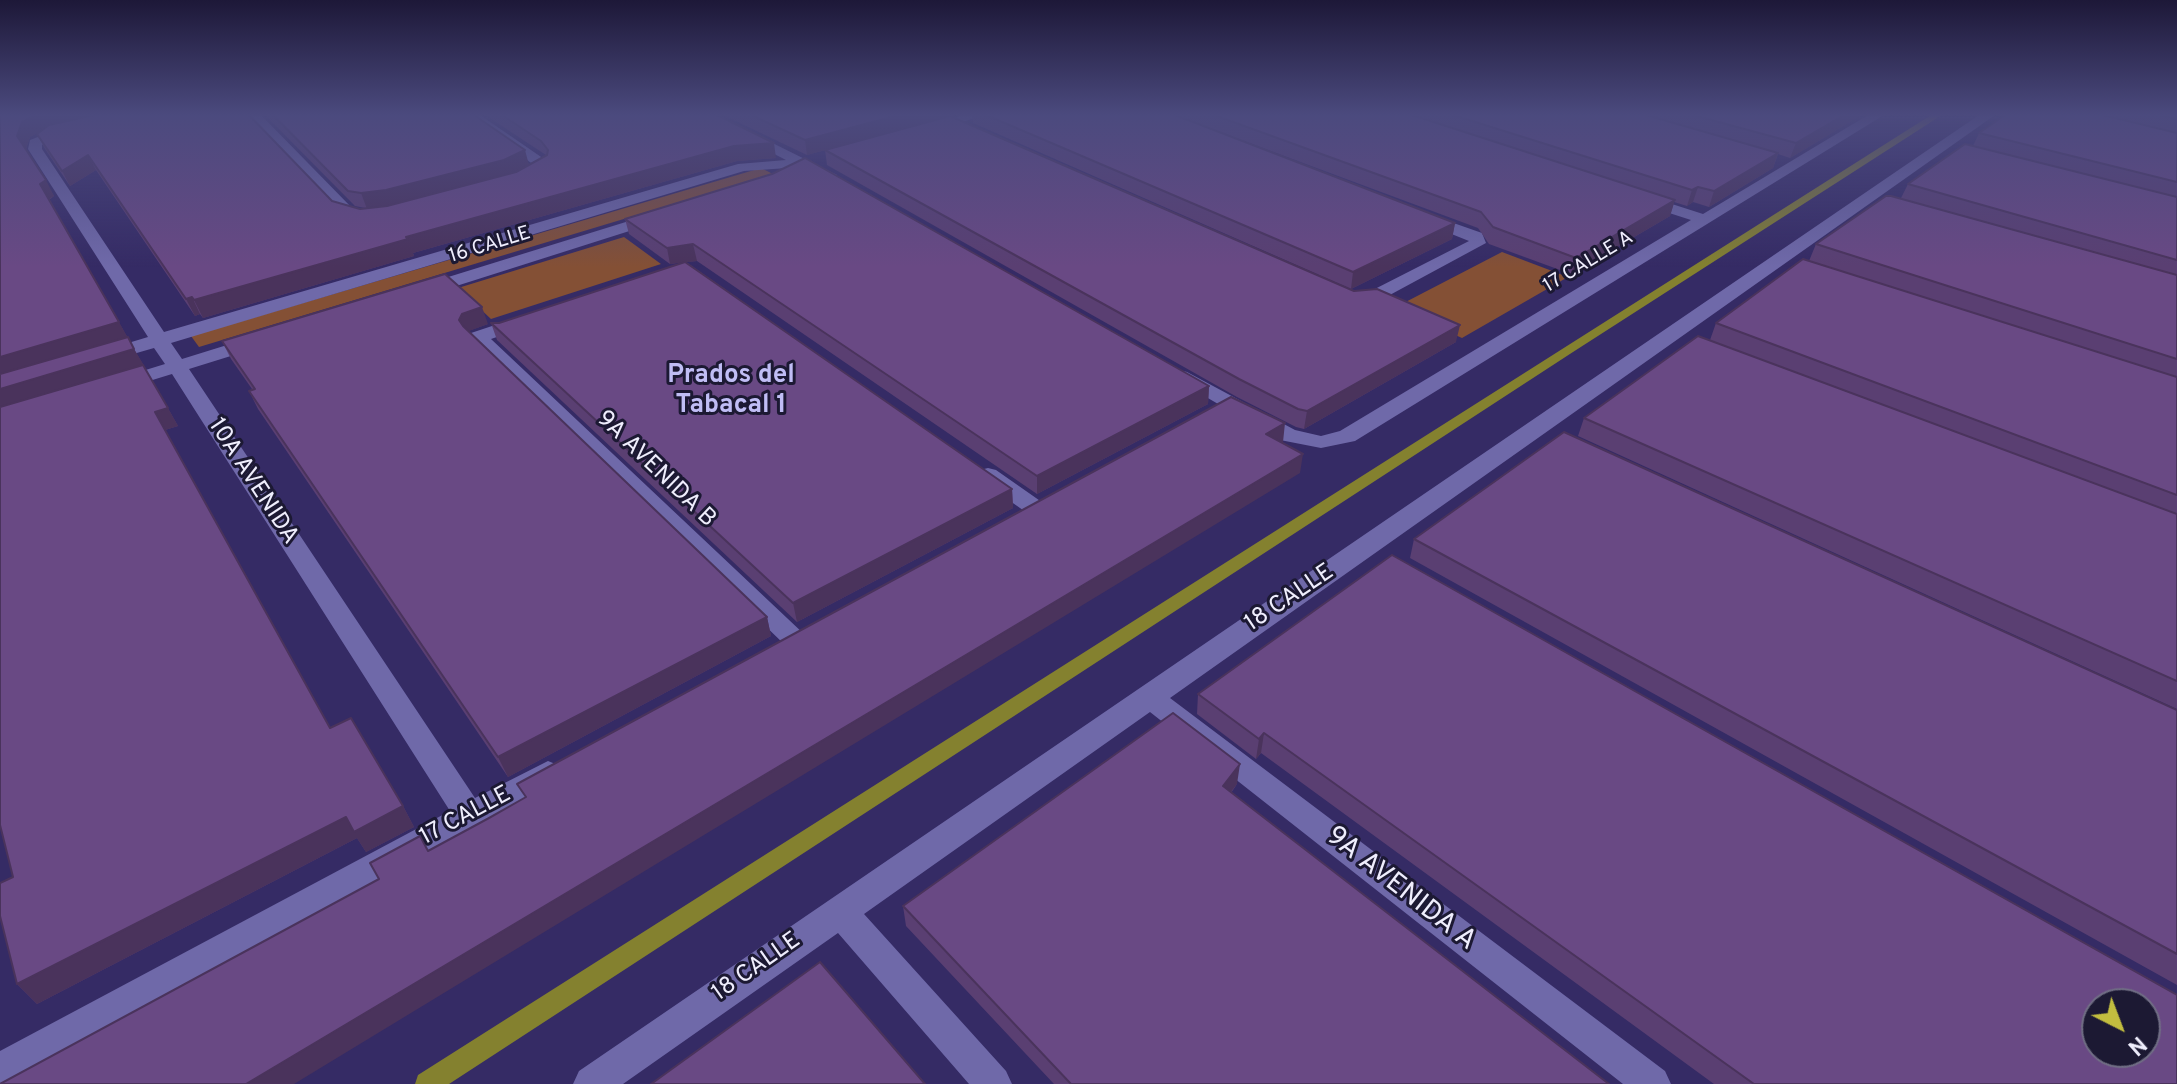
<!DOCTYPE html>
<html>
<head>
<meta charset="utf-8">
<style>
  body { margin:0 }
  #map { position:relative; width:2177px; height:1084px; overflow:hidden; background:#352b65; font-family:Overpass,sans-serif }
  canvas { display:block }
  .north { position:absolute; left:2081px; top:988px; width:80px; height:80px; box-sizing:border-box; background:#1c1933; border:2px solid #706e84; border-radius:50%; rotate:138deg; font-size:22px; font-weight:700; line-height:32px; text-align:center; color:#efeefd }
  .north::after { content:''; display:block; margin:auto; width:28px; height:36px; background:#c2bd3f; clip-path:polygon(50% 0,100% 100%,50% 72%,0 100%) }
</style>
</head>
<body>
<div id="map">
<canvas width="2177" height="1084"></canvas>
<div class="north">N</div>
</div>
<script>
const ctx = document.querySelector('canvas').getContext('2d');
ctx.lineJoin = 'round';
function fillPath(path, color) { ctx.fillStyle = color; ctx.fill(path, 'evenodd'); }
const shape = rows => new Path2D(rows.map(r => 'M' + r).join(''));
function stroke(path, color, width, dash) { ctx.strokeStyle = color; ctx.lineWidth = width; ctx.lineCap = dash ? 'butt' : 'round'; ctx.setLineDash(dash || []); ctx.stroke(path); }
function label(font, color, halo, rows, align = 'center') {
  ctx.font = font + ' Overpass,sans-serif'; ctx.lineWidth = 6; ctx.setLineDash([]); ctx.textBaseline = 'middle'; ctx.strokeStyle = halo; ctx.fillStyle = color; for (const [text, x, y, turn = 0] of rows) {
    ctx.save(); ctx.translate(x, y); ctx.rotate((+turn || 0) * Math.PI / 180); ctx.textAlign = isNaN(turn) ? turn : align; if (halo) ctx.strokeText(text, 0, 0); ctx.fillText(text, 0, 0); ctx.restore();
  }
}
const green = shape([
  [761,168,773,174,199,347,191,336],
  [624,237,661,264,491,319,458,288],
  [1502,252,1568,277,1462,338,1394,308]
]);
const stream = shape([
  [1931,115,1942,115,1573,352,449,1084,415,1084,418,1075,1931,115]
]);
const minor = shape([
  [246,115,261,115,353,209,369,214,369,220,363,222,341,215,246,115],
  [464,115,480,115,547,161,549,164,545,174,528,182,518,182,518,176,534,165,464,115],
  [698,115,716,115,837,175,829,180,802,167,744,171,171,343,182,359,256,336,266,342,263,346,189,369,475,798,548,761,558,765,563,773,558,781,13,1084,0,1084,0,1051,450,811,172,374,120,390,110,384,113,380,165,364,154,348,102,363,92,357,95,353,148,337,28,149,30,140,64,127,74,127,74,133,48,141,42,145,42,149,164,332,738,164,786,160,698,115],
  [963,115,985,115,930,132,923,128,963,115],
  [1868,115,1884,115,1355,441,1321,448,1280,440,1170,376,1180,370,1187,372,1295,430,1321,436,1340,431,1691,220,1635,202,1635,196,1647,196,1703,214,1868,115],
  [1979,115,1995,115,1170,698,1665,1071,1671,1084,1623,1084,1150,712,864,914,1006,1071,1012,1084,969,1084,838,933,623,1084,573,1084,579,1071,1979,115],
  [658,212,666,217,664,220,428,295,422,296,413,291,416,287,658,212],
  [1425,213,1482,233,1486,243,1375,303,1347,304,1344,300,1347,296,1365,294,1469,241,1419,221,1417,218,1425,213],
  [525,315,534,321,532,325,491,339,805,635,809,641,805,647,796,650,787,647,468,337,471,333,525,315],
  [988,468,996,470,1046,505,1050,510,1046,515,1030,515,980,480,977,475,980,470,988,468]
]);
const wall = shape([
  [0,115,360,209,365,208,355,206,265,115,474,115,529,164,546,155,485,115,717,115,776,158,737,161,413,253,414,256,203,318,200,314,195,316,96,170,70,186,45,149,37,134,43,130,30,137,26,149,54,196,49,200,178,426,165,430,330,728,403,806,414,827,366,852,357,838,37,1004,17,984,13,877],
  [723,115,952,115,807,155],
  [972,115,1862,115,1790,158,1778,154,1773,168,1709,207,1693,202,1687,206,1674,202,1670,216,1571,274,1489,244,1478,228,1209,128,1455,223,1452,239,1351,289,973,123],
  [2005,115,2177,115,2177,709,1578,436,1584,418,1710,340,1716,323,1809,261,1816,244,1901,198,1908,184,1973,146,1979,133],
  [825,150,1456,342,1304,429,1296,427,1237,397,827,165],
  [625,219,1209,386,1208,404,1037,494,697,261,686,262,1012,489,1013,508,797,622,497,340,491,323,499,323,684,262,670,264,629,234],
  [488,324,468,331,767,617,771,636,508,777,258,409,249,391,252,389,231,359,222,341],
  [1414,539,2177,710,2177,985,1410,558],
  [1198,694,2177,1084,1714,1084,1261,753,1256,759,1197,714],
  [1237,784,1231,793,1609,1084,1054,1084,906,926,903,906]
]);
const shadedWall = shape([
  [36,115,108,115,46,128,30,137,25,151,17,136,22,122],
  [899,115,952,115,807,155,805,140],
  [1844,115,1862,115,1790,158,1796,143],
  [774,143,776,158,737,161,413,253,414,256,203,318,194,300,406,237,734,146],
  [525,150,529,165,509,175,391,206,367,209,361,193],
  [1778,153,1773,168,1709,207,1714,191],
  [88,155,96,170,70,186,62,171],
  [46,180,54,196,48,200,40,184],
  [1698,187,1693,202,1687,206,1692,190],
  [1675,200,1670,216,1571,274,1576,258],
  [1455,223,1452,239,1351,289,1353,272],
  [693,244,697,261,670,264,667,248],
  [192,297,200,314,195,316,186,299],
  [482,307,488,324,469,331,465,337,459,320,462,314],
  [119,322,129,340,0,378,0,357],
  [1460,325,1456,342,1304,429,1307,411],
  [134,349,145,367,0,411,0,389],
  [1209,386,1208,404,1037,494,1037,476],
  [168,408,178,426,165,430,155,412],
  [1285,423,1283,442,1264,452,1266,434],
  [1303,454,1300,473,294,1084,246,1084],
  [1012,489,1013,508,797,622,793,603],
  [767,617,771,636,508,777,498,757],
  [1264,733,1261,753,1256,759,1259,739],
  [1240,764,1237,784,1220,806,1223,786],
  [403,806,414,827,366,852,357,838,37,1004,17,984,346,817]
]);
const building = shape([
  [0,115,36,115,22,122,17,136,46,180,40,184,119,322,0,357,0,115],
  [94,115,249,115,332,201,360,209,387,206,516,172,547,155,548,150,541,141,502,115,717,115,774,143,734,146,406,237,408,239,194,300,192,297,186,299,88,155,62,171,37,134,49,125,94,115],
  [273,115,474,115,525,150,504,160,386,190,361,193,348,191,273,115],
  [751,115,899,115,805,140,751,115],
  [986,115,1175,115,1455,223,1353,272,986,115],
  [1214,115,1412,115,1675,200,1576,258,1493,227,1481,212,1214,115],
  [1453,115,1646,115,1778,153,1714,191,1698,187,1692,190,1453,115],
  [1693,115,1844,115,1796,143,1693,115],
  [2005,115,2103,115,2177,133,2177,182,1979,133,2005,115],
  [2159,115,2177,115,2177,119,2159,115],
  [950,116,1354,291,1377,289,1460,325,1307,411,1298,409,1239,379,825,150,950,116],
  [1965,144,2177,197,2177,260,1908,184,1965,144],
  [805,158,1209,386,1037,476,693,244,667,248,625,219,772,174,805,158],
  [1886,196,1891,196,2177,275,2177,359,1816,244,1886,196],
  [1803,259,2177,377,2177,495,1716,323,1803,259],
  [685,262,1012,489,793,603,491,323,499,323,685,262],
  [445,274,482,307,462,314,459,320,463,326,767,617,498,757,249,391,255,389,222,341,445,274],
  [1698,336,2177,514,2177,681,1584,418,1698,336],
  [128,337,134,349,0,389,0,374,128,337],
  [143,365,168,408,155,412,330,728,351,718,403,806,354,832,346,817,17,984,0,916,0,883,13,877,0,825,0,407,143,365],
  [1231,397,1285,423,1266,434,1303,454,246,1084,0,1084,379,879,370,863,420,836,428,851,489,818,526,797,517,784,1231,397],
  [1564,432,2177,710,2177,954,1414,539,1564,432],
  [1392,555,2177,995,2177,1084,1754,1084,1264,733,1259,739,1198,694,1392,555],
  [2097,1004,2145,1004,2145,1052,2097,1052,2097,1004],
  [1173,713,1240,764,1223,786,1609,1084,1071,1084,903,906,1173,713],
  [820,962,925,1084,651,1084,820,962]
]);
const farStreetnames = [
  ["16 CALLE",490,246,-17],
  ["17 CALLE A",1589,263,-31]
];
const streetNames = [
  ["9A AVENIDA B",655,470,44],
  ["10A AVENIDA",252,482,57],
  ["18 CALLE",1290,599,-34],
  ["17 CALLE",466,817,-28],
  ["18 CALLE",757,968,-35]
];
const neighbourhoodNames = [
  ["Prados del",731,377],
  ["Tabacal 1",731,407]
];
const nearStreetnames = [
  ["9A AVENIDA A",1400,890,38]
];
fillPath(green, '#845035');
fillPath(stream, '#84812f');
fillPath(minor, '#6f69a9');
fillPath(wall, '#5a3f72');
fillPath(shadedWall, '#4a335c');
fillPath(building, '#694984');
stroke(building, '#4a335c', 2);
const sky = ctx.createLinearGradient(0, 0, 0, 267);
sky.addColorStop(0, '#1d1838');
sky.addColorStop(0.43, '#4b4a7e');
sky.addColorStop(1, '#4b4a7e00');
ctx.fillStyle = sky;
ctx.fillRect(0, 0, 2177, 267);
label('20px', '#efeefd', '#1c1933', farStreetnames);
label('24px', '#efeefd', '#1c1933', streetNames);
label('bold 26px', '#c0bdf5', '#1c1933', neighbourhoodNames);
label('28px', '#efeefd', '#1c1933', nearStreetnames);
</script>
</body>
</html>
